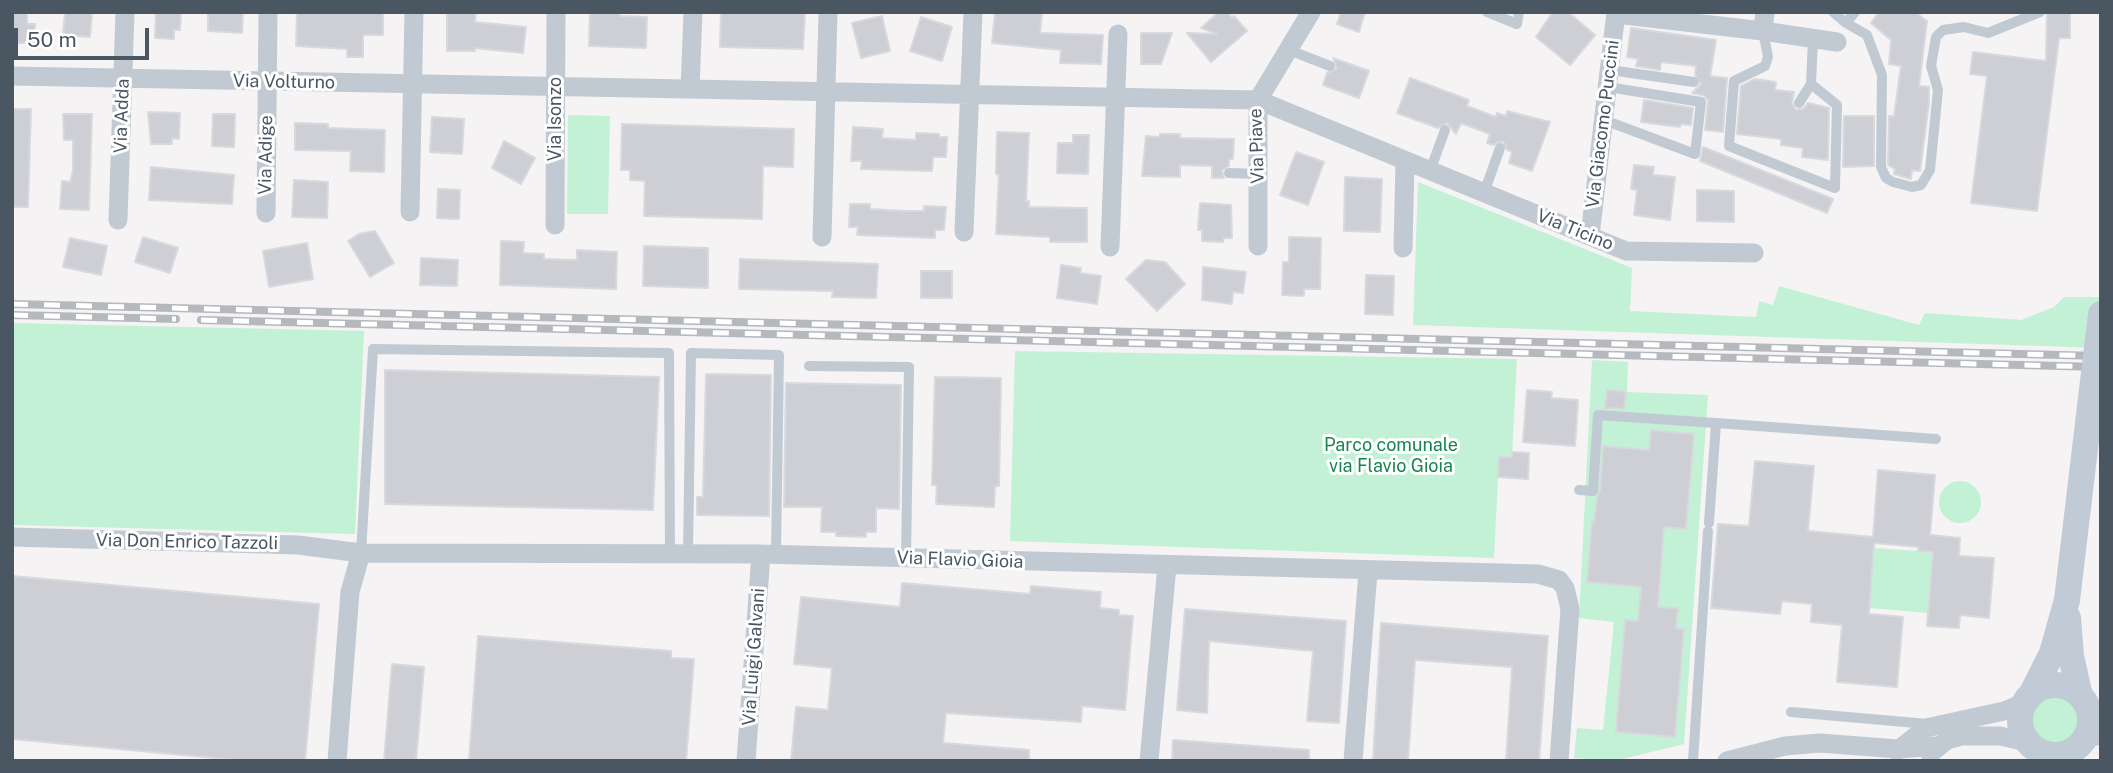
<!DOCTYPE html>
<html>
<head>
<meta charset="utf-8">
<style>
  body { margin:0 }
  #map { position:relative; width:2113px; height:773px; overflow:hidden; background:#f5f3f3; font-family:"Public Sans",sans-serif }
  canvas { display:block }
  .frame { position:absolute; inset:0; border:14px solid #4a5661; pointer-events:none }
  .scale { position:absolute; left:14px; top:28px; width:135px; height:32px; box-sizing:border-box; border:4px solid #4a5661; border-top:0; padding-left:9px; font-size:21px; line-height:24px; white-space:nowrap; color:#4a5661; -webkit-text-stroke:5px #fff; paint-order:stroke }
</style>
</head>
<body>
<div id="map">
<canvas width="2113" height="773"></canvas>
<div class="frame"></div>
<div class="scale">50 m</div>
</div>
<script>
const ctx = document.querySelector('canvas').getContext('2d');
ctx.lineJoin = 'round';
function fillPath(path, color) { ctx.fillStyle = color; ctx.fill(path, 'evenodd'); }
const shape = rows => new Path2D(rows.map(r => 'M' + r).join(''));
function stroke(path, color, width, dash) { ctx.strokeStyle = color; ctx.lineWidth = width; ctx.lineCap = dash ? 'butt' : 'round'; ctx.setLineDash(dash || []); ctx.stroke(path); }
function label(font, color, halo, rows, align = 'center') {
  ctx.font = font + ' "Public Sans",sans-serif'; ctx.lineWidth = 6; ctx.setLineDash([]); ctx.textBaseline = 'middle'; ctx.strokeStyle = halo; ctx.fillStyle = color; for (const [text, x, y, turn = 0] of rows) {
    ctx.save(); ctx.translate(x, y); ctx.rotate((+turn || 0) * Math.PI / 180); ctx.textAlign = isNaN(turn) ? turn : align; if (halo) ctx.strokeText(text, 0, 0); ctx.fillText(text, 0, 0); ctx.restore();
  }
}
const green = shape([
  [568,115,610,116,608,214,567,214],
  [1418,182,1632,268,1630,311,1756,317,1759,301,1773,305,1779,286,1919,325,1925,313,2021,320,2054,307,2064,297,2101,297,2101,348,1413,325],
  [12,323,364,331,355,534,12,525],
  [1015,351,1517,359,1512,457,1499,457,1494,558,1010,541],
  [1592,360,1628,362,1627,392,1708,395,1684,744,1614,761,1574,758,1577,728,1603,730,1614,622,1579,618],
  '1939 502a21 21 0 1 1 42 0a21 21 0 1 1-42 0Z',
  [1874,548,1933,552,1928,613,1869,608],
  '2028 720a27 27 0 1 1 54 0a27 27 0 1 1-54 0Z'
]);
const building = shape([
  [12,12,27,12,27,24,35,24,34,43,12,43,12,12],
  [65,12,92,12,90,37,63,35,65,12],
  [156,12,181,12,180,30,174,30,174,39,155,38,156,12],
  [208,12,243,12,242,33,208,31,208,12],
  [297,12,383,12,383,35,363,35,363,57,347,57,347,49,296,46,297,12],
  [447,12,476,12,475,22,526,27,523,53,475,48,475,51,447,51,447,12],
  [590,12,620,12,620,16,647,17,646,48,589,46,590,12],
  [721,12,805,12,803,49,720,47,721,12],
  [995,12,1042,12,1040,33,1103,35,1101,64,1060,63,1061,50,992,43,995,12],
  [1219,12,1227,12,1232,18,1234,16,1247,31,1211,62,1187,33,1217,34,1201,28,1219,12],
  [1341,12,1365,12,1359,32,1337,24,1341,12],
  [1553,12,1568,12,1595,35,1570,65,1536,37,1553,12],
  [1879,12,1915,12,1927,21,1919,86,1929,87,1929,103,1920,171,1912,170,1911,179,1894,174,1895,169,1888,165,1889,116,1894,116,1901,66,1889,64,1891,40,1871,23,1879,12],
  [2047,12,2070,12,2070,38,2059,38,2037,211,1971,203,1987,76,1970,74,1973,52,2046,61,2047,12],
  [882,16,890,51,861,58,852,23,882,16],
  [921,17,952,27,942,61,910,51,921,17],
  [1631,28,1716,40,1710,76,1727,78,1723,132,1705,130,1708,100,1703,95,1692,93,1701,84,1695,75,1696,66,1661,62,1660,70,1636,66,1638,59,1627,57,1631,28],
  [1141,33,1172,33,1161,64,1141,64,1141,33],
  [1333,58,1369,71,1359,98,1323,85,1327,73,1337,68,1333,58],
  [1410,78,1469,100,1467,106,1496,117,1497,113,1506,116,1507,111,1550,122,1532,171,1509,163,1512,152,1507,150,1503,141,1493,145,1487,143,1490,134,1461,123,1456,134,1447,123,1438,128,1397,113,1410,78],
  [1755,79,1776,82,1775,90,1794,92,1792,103,1796,110,1803,109,1808,103,1829,108,1828,160,1802,157,1803,148,1781,145,1781,139,1737,134,1741,86,1755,79],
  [1644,100,1693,108,1691,125,1681,124,1680,127,1641,122,1644,100],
  [12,109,31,109,28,207,12,207,12,109],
  [148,112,180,113,179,139,172,138,172,144,151,144,148,112],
  [63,114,92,114,89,210,60,209,62,181,70,182,73,171,73,140,64,140,63,114],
  [213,114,235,114,234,147,212,146,213,114],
  [1844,116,1874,116,1874,166,1843,167,1844,116],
  [432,117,464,119,462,154,430,152,432,117],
  [295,123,328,124,328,128,385,130,384,172,350,171,351,151,295,150,295,123],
  [622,124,794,129,793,167,763,166,762,219,644,216,645,181,630,180,630,170,621,170,622,124],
  [853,127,883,129,882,138,916,140,916,133,939,134,939,137,947,137,946,157,933,157,932,171,861,169,862,161,851,161,853,127],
  [997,132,1029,133,1026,201,1029,201,1029,207,1087,208,1087,242,1050,242,1050,237,996,234,999,175,996,174,997,132],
  [1160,134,1180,134,1180,138,1234,139,1233,159,1229,159,1229,166,1222,170,1224,178,1212,178,1212,166,1180,165,1180,177,1142,176,1146,136,1160,137,1160,134],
  [1073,135,1089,135,1088,174,1057,173,1058,143,1073,143,1073,135],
  [504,141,535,158,521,184,492,168,504,141],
  [1703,147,1833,199,1827,213,1700,161,1703,147],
  [1296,152,1324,162,1308,205,1280,195,1296,152],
  [1634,165,1654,167,1653,175,1675,177,1670,220,1634,215,1637,190,1631,189,1634,165],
  [151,167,234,175,232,204,149,200,151,167],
  [1345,177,1382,179,1380,232,1344,231,1345,177],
  [294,180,328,182,327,218,292,217,294,180],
  [438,189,460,190,459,219,437,218,438,189],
  [1697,190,1734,191,1734,222,1697,221,1697,190],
  [1200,203,1231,205,1232,238,1224,238,1223,242,1202,241,1202,230,1198,230,1200,203],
  [850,204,870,204,870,209,906,211,924,211,924,206,946,207,944,230,935,230,935,238,857,235,858,227,849,227,850,204],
  [375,231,394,263,370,277,348,241,359,234,375,231],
  [143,237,178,248,170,273,135,262,143,237],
  [1289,237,1321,238,1320,289,1304,289,1304,296,1282,295,1283,262,1289,262,1289,237],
  [70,238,107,246,101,275,63,267,70,238],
  [501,241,524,242,523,253,544,254,544,259,577,260,577,250,617,252,616,289,500,285,501,241],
  [307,243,313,279,269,287,263,251,307,243],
  [644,246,708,248,708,288,643,286,644,246],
  [421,258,458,260,457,286,420,285,421,258],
  [740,259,878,264,876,298,832,297,833,291,739,289,740,259],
  [1146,260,1165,262,1185,284,1157,311,1126,279,1146,260],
  [1061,265,1081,268,1080,273,1101,276,1097,304,1057,298,1061,265],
  [1203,267,1246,272,1243,293,1233,292,1232,304,1202,300,1203,267],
  [921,271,952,271,952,298,921,298,921,271],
  [1366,275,1394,276,1393,315,1365,314,1366,275],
  [385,370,659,377,653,510,385,504,385,370],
  [706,374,771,375,769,516,697,515,697,497,703,497,706,374],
  [935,377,1001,378,999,486,995,486,994,507,936,504,937,485,932,485,935,377],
  [786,383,901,385,899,509,876,508,876,532,866,532,866,537,836,536,836,532,821,532,822,507,784,507,786,383],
  [1527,390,1552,392,1551,398,1578,400,1575,446,1523,442,1527,390],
  [1607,390,1626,392,1624,409,1605,408,1607,390],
  [1651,430,1694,434,1686,529,1664,527,1658,607,1678,608,1676,628,1684,629,1675,737,1616,732,1625,620,1638,621,1641,587,1587,582,1592,522,1594,522,1597,497,1600,491,1603,446,1649,450,1651,430],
  [1512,452,1529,453,1528,479,1498,477,1499,457,1512,457,1512,452],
  [1755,461,1814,466,1808,531,1873,537,1878,470,1935,475,1930,535,1960,538,1959,556,1994,558,1989,618,1960,615,1959,628,1927,626,1933,552,1918,551,1919,547,1874,543,1869,614,1903,617,1897,687,1837,682,1842,625,1811,622,1812,604,1782,601,1780,614,1711,608,1718,524,1749,526,1755,461],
  [12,576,319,604,305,761,247,761,12,739,12,576],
  [902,583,1030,594,1031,586,1101,592,1100,608,1119,610,1119,615,1133,616,1125,710,1082,706,1081,722,946,713,943,743,1029,750,1029,761,791,761,796,707,828,710,832,668,794,664,801,597,900,607,902,583],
  [1185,609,1346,621,1339,723,1307,721,1313,651,1209,641,1207,713,1177,710,1185,609],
  [1381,623,1548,636,1539,761,1506,761,1512,667,1415,660,1408,761,1373,761,1381,623],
  [478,636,671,651,671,658,694,659,686,761,469,761,478,636],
  [392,664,424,667,416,761,384,761,392,664],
  [1173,740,1309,750,1309,761,1172,761,1173,740]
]);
const service = shape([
  [1487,12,1517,24,1519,12],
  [1833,12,1846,23],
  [1855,12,1846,23,1867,35,1882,75,1881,167,1886,178,1893,182,1912,187,1921,185,1930,170,1938,90,1931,66,1936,37,1943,30,1964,27,1988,33,2040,12],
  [1763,31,1768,57,1765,66,1734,81,1729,146,1835,188,1837,105,1811,84,1813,39],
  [1289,50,1330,66],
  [1610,70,1694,82],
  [1799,103,1811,84],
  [1604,120,1695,154,1701,102,1608,87],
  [1430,171,1445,130],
  [1229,173,1258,174],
  [1484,193,1500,148],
  [809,366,909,367,906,558],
  [1716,423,1936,439],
  [1579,490,1593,491,1598,415,1716,423,1709,523],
  [361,553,373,349,669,353,670,553],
  [688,553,691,353,779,355,776,554],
  [1791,712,1928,724],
  [1693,761,1708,531]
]);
const minor = shape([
  [1616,14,1763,31,1765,12],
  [1763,31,1837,42],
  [12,76,1258,100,1626,251,1754,253],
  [690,89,693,12],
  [1258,100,1258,246],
  [1258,100,1311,12],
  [410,212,414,12],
  [266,213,268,12],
  [118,220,125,12],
  [555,225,556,12],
  [964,232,973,12],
  [1590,236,1616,12],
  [822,237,828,12],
  [1110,247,1118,34],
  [1403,248,1405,162],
  [12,537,298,545,361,553,761,554,1538,574,1559,580,1565,588,1570,609,1559,761],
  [2087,705,2101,711],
  [2087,736,2101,736],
  [1897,751,1926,728,2004,711,2024,703],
  [1930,754,1947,740,1961,736,2000,736,2027,742],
  [337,761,350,592,361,553],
  [746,761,761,554],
  [1149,761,1167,566],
  [1353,761,1368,572],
  [1727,761,1785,746,1820,743,1898,749,1937,746]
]);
const secondary = shape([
  [2068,618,2071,656,2080,696],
  '2020 720a35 35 0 1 1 70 0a35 35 0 1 1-70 0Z',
  [2031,695,2052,653,2067,600]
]);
const rail = shape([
  [12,304,2101,356],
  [12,315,176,319],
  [201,320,2101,367]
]);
const secondaryBridge = shape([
  [2067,600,2101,314]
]);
const streetNames = [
  ["Via Volturno",284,82,1],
  ["Via Adda",122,116,-88],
  ["Via Isonzo",555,119,-90],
  ["Via Giacomo Puccini",1603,124,-83],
  ["Via Piave",1257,146,-92],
  ["Via Adige",266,155,-89],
  ["Via Ticino",1575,230,22],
  ["Via Don Enrico Tazzoli",187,542,1],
  ["Via Flavio Gioia",960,560,2],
  ["Via Luigi Galvani",754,657,-86]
];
const parkNames = [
  ["Parco comunale",1391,445],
  ["via Flavio Gioia",1391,466]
];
fillPath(green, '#c3f1d5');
fillPath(building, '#cdcfd5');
stroke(building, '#d7d9de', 2);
stroke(service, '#c1cad2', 10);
stroke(minor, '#c1cad2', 19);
stroke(secondary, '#c1cbd6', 26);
stroke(rail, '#b5b8bd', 8);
stroke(rail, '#fff', 5, [16]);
stroke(secondaryBridge, '#c1cbd6', 26);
label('18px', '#4a5661', '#fff', streetNames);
label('18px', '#17864f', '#fff', parkNames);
</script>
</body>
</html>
